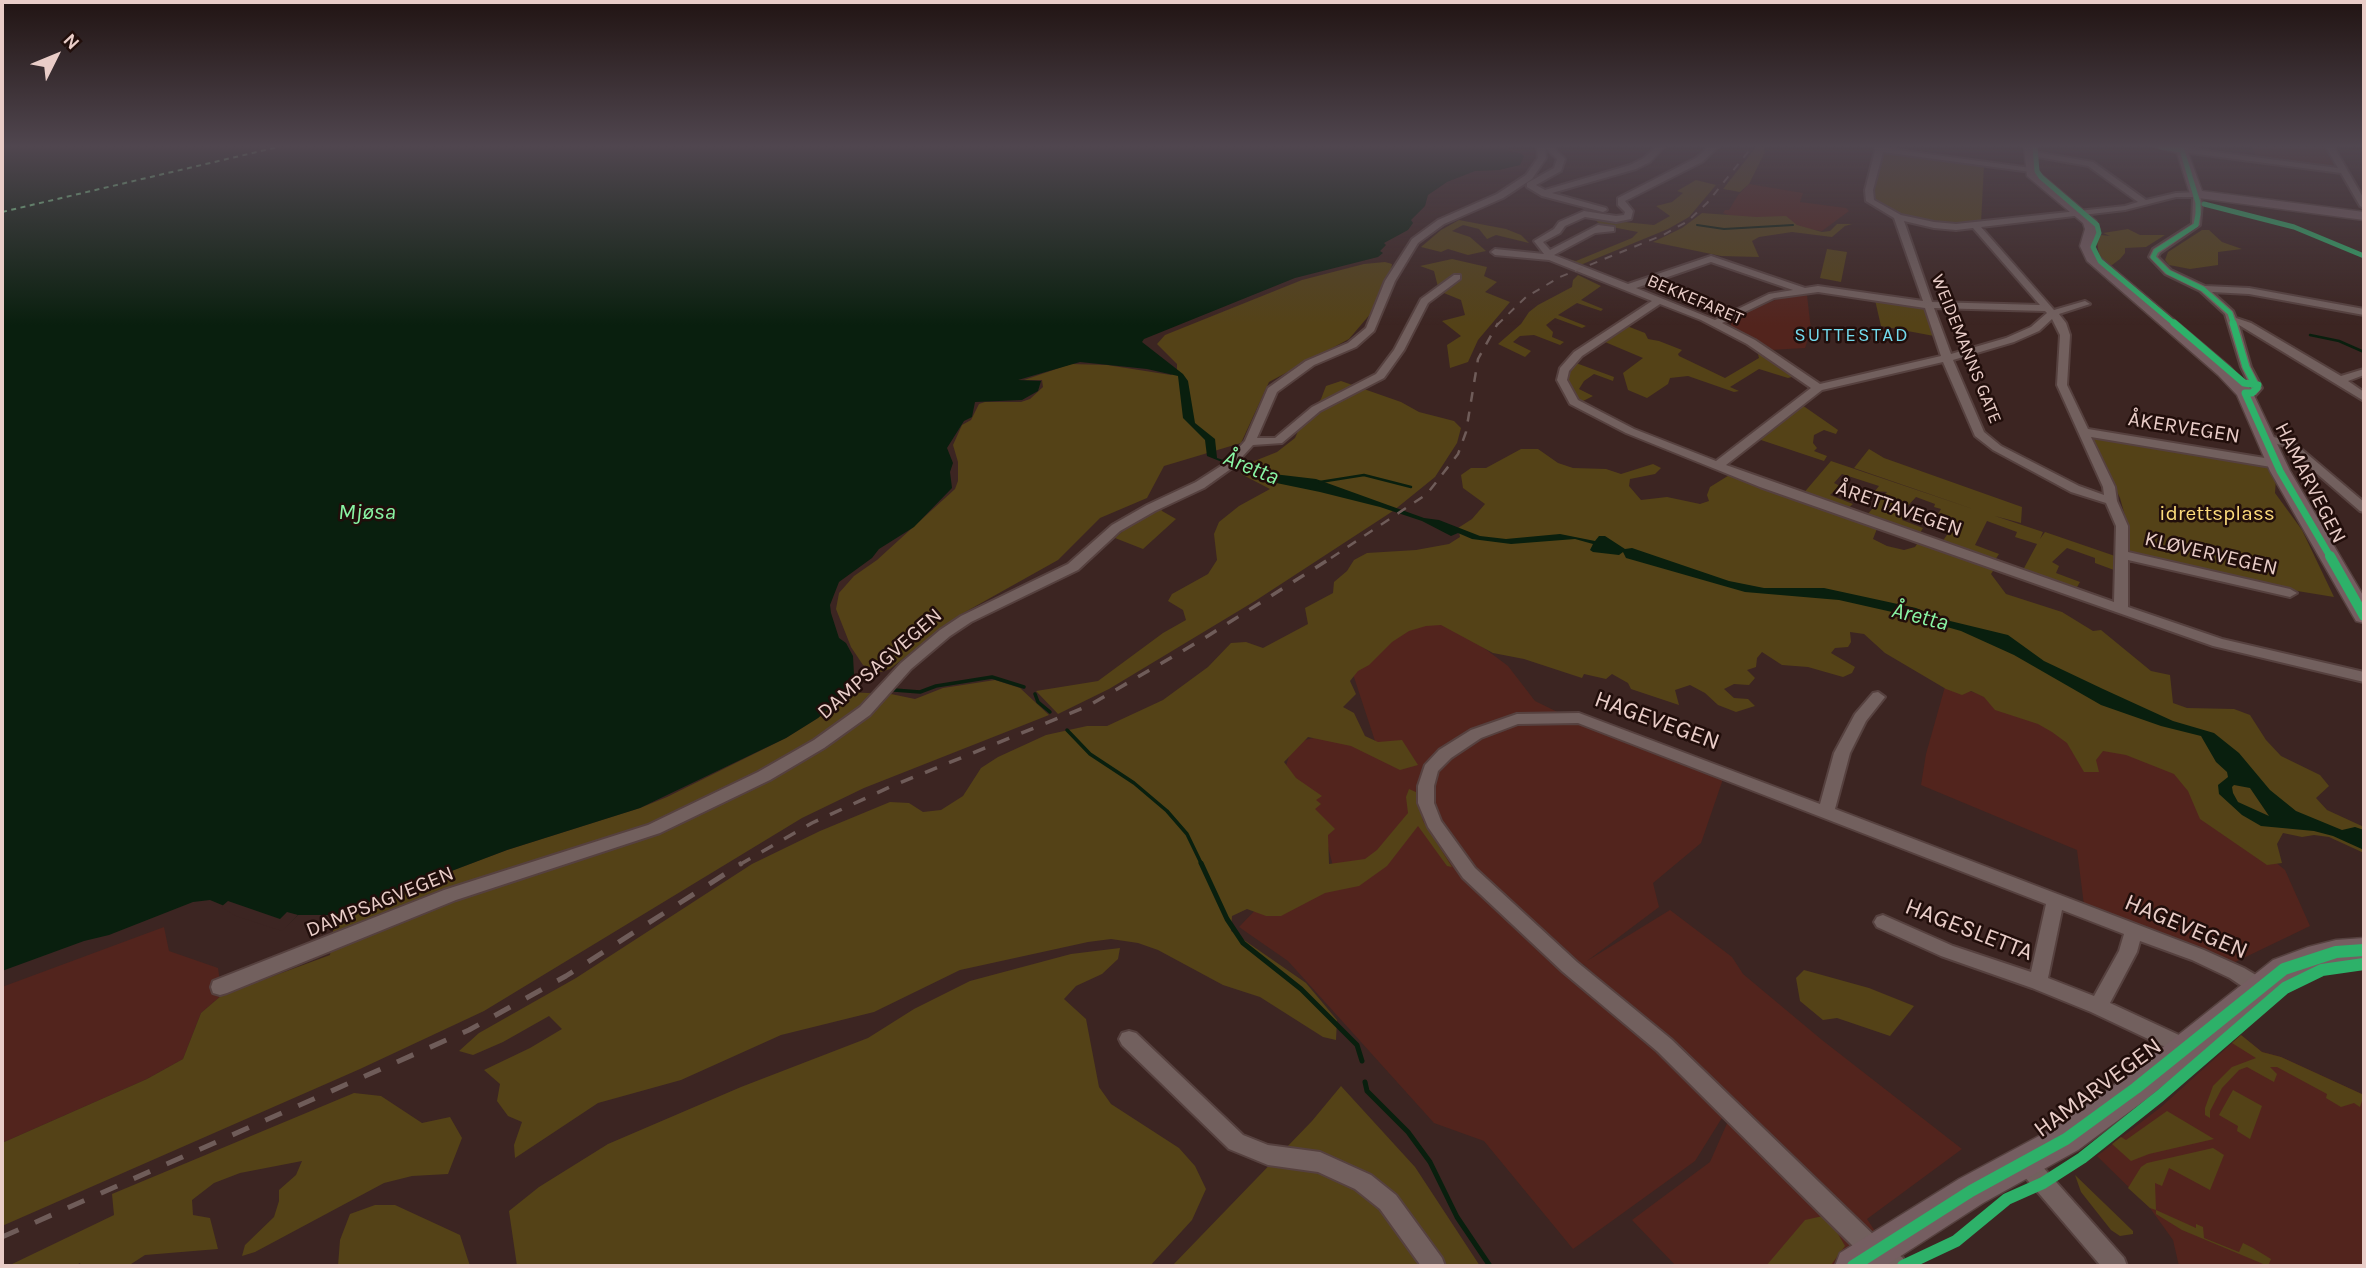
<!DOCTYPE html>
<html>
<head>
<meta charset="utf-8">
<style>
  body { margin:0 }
  #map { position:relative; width:2366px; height:1268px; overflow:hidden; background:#3c2522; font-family:Karla,sans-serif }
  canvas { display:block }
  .frame { position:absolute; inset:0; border:4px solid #e9cdc8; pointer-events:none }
  .north { position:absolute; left:21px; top:21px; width:70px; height:70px; -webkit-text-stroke:5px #210e0b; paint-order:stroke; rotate:47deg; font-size:19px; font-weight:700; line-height:28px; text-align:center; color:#e9cdc8 }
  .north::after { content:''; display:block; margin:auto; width:24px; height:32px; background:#e9cdc8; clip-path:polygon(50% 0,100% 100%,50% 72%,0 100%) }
</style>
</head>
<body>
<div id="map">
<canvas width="2366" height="1268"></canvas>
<div class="frame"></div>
<div class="north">N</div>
</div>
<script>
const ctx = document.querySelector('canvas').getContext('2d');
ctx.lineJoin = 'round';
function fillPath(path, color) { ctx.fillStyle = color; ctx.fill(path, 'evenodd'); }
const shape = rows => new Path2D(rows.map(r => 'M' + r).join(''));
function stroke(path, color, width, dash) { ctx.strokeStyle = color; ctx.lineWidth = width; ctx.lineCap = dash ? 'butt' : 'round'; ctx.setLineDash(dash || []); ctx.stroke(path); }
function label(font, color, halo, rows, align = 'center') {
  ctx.font = font + ' Karla,sans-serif'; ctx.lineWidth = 5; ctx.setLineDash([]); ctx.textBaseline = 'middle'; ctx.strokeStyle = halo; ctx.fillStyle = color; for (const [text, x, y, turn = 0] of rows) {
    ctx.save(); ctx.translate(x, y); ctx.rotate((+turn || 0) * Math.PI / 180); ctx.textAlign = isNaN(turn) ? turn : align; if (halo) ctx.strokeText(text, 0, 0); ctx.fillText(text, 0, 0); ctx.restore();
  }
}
const built = shape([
  [2252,147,2324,147,2335,167,2257,159],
  [1749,184,1803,193,1800,202,1846,208,1849,211,1822,231,1738,219,1723,213,1725,210,1729,210,1738,195],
  [1802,294,1807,295,1811,330,1805,348,1770,350,1731,326,1731,322,1747,312,1775,300],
  [1452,624,1508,666,1535,701,1584,725,1682,760,1723,779,1701,843,1653,883,1659,907,1587,961,1670,910,1732,957,1743,974,1822,1040,1962,1149,1867,1219,1898,1266,1676,1266,1632,1220,1710,1162,1736,1103,1583,964,1579,966,1725,1113,1695,1161,1573,1249,1484,1141,1434,1123,1288,961,1239,927,1265,900,1337,882,1323,827,1285,769,1293,743,1334,733,1377,747,1352,671,1409,625],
  [1946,683,2011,705,2179,775,2223,819,2285,870,2310,926,2227,966,2084,905,2077,850,1921,785,1926,754],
  [164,927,169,951,218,968,222,995,201,1013,183,1059,147,1079,2,1143,2,987],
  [2241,1035,2262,1052,2281,1057,2364,1095,2364,1266,2179,1266,2173,1240,2150,1208,2097,1156,2161,1107]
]);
const green = shape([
  [1756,147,1764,147,1765,152,1749,184,1740,192,1723,189],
  [1882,152,1984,165,1981,223,1950,225,1897,215,1882,208,1873,199,1872,193],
  [1696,180,1716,185,1689,217,1668,229,1578,266,1559,257,1576,261,1632,238,1638,232,1601,225,1594,219,1654,225,1670,216,1656,206,1672,202,1683,193,1677,191],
  [1702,213,1756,217,1786,216,1797,225,1822,232,1830,231,1837,224,1852,224,1845,226,1832,237,1792,232,1759,237,1752,241,1759,257,1721,256,1653,242,1682,228],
  [1459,220,1506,229,1521,235,1529,243,1496,235,1487,239,1479,229,1463,225,1452,231,1470,237,1486,251,1468,255,1448,249,1441,252,1421,247,1441,230],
  [2128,229,2140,235,2165,235,2146,247,2125,248,2125,253,2120,259,2112,265,2108,265,2099,256,2097,240,2101,235,2110,236,2103,233],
  [2202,230,2209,230,2222,242,2242,249,2218,252,2218,265,2190,269,2169,265,2165,260,2168,252],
  [1827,249,1847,252,1841,282,1820,278],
  [1452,259,1487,267,1484,276,1497,282,1485,292,1510,302,1478,340,1468,362,1450,368,1447,345,1461,336,1442,321,1465,315,1461,300,1439,291,1434,271,1420,266],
  [1385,262,1392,264,1391,270,1372,312,1349,339,1269,382,1241,443,1164,466,1147,498,1100,518,1058,560,958,616,890,669,881,672,863,665,851,647,836,609,839,593,854,576,877,560,955,489,958,481,958,462,953,445,962,425,971,420,979,404,985,402,1021,402,1030,399,1043,387,1042,380,1024,380,1071,364,1107,365,1171,375,1177,371,1177,364,1157,344,1165,335,1302,280,1364,264],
  [1578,275,1601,286,1581,300,1603,309,1601,311,1577,303,1558,315,1586,326,1582,328,1555,318,1546,325,1553,332,1552,337,1564,342,1560,345,1534,335,1520,336,1513,342,1531,351,1525,357,1498,344,1521,324,1529,312,1538,305,1572,287,1573,280],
  [1875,300,1925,308,1934,336,1881,326],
  [1627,326,1645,333,1648,339,1659,341,1682,350,1678,354,1679,356,1725,378,1759,358,1758,354,1761,353,1796,376,1788,378,1759,369,1730,387,1739,391,1734,392,1688,376,1670,378,1668,384,1647,398,1628,390,1623,373,1643,358,1605,342],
  [1576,363,1614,377,1613,381,1594,374,1584,381,1579,389,1593,396,1581,402,1570,390,1568,375],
  [1341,381,1401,402,1419,412,1454,421,1461,428,1457,443,1435,477,1393,511,1255,601,1109,689,1058,714,1036,691,1098,681,1163,633,1186,620,1183,610,1168,601,1172,594,1208,574,1217,560,1214,534,1219,522,1239,506,1270,489,1241,474,1247,464,1277,452,1295,438,1302,422,1321,399,1326,386],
  [1802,405,1838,430,1836,434,1824,430,1814,435,1813,443,1817,448,1814,451,1827,456,1824,461,1758,439],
  [2098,437,2269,466,2276,479,2275,493,2302,530,2334,597,2285,589,2130,554,2127,523,2120,498,2094,444,2093,439],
  [1521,449,1538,449,1558,463,1573,468,1606,469,1621,474,1653,464,1661,468,1655,474,1630,479,1629,486,1641,500,1667,497,1700,504,1709,501,1707,495,1710,487,1731,474,1878,526,1873,539,1887,546,1904,550,1915,547,1919,541,1995,568,1991,574,2006,594,2062,612,2093,631,2101,630,2151,671,2170,675,2173,703,2187,708,2234,709,2250,715,2266,740,2281,756,2320,775,2329,786,2316,798,2327,810,2364,827,2364,853,2329,837,2314,835,2302,837,2283,833,2277,844,2282,863,2267,865,2200,819,2188,791,2174,774,2126,755,2103,751,2096,760,2099,772,2084,772,2067,743,2052,732,2038,724,1995,710,1984,697,1971,691,1962,695,1946,689,1885,653,1864,634,1850,632,1851,642,1848,647,1835,648,1831,653,1855,667,1852,673,1843,677,1808,667,1782,665,1762,652,1757,658,1756,667,1747,670,1755,678,1749,685,1734,684,1724,689,1734,698,1748,699,1755,706,1736,712,1718,705,1705,693,1690,685,1675,690,1679,705,1631,689,1628,683,1612,674,1606,679,1584,674,1582,678,1524,659,1493,653,1441,625,1426,626,1409,631,1392,642,1369,665,1358,671,1350,681,1356,694,1343,707,1354,713,1365,736,1378,742,1402,740,1418,765,1400,770,1351,746,1308,737,1284,762,1296,778,1322,796,1316,800,1321,804,1315,809,1335,829,1328,835,1329,864,1365,859,1377,850,1408,813,1406,797,1409,789,1418,793,1423,821,1452,867,1447,866,1418,826,1387,866,1359,886,1325,893,1281,916,1266,916,1247,909,1232,916,1231,931,1306,983,1337,1020,1336,1040,1323,1037,1260,997,1223,985,1158,950,1138,943,1111,939,1088,942,960,970,874,1012,781,1035,681,1080,598,1103,515,1158,514,1145,522,1122,508,1116,497,1101,500,1084,484,1070,530,1048,562,1029,549,1016,503,1042,473,1055,459,1051,479,1033,576,978,752,864,820,831,890,802,909,803,923,812,941,810,963,796,981,768,998,757,1046,735,1087,726,1107,726,1163,700,1208,667,1231,643,1246,642,1263,648,1308,624,1305,608,1333,593,1334,582,1347,571,1354,560,1367,553,1416,550,1449,544,1460,537,1458,528,1472,519,1485,504,1463,488,1461,475,1471,468,1486,468],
  [1869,449,1884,458,2022,507,2021,523,1995,516,2043,532,2040,539,2045,532,2115,556,2114,570,2095,563,2095,558,2067,548,2052,562,2059,566,2056,573,2080,582,2076,589,2023,570,2037,544,2015,537,2017,532,1987,521,1975,545,1999,554,1995,560,1942,542,1949,532,1941,529,1948,518,1938,514,1941,509,1934,507,1935,504,1916,497,1904,510,1908,513,1902,520,1923,528,1919,535,1866,516,1887,492,1875,491,1879,486,1842,474,1834,483,1840,486,1830,495,1853,504,1846,510,1802,495,1831,461,1976,510,1854,468],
  [1160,507,1162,511,1176,519,1143,549,1115,538,1132,523],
  [995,680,1020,688,1049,715,864,788,802,818,484,1011,360,1069,2,1226,2,1143,147,1079,183,1059,201,1013,222,995,330,955,335,915,507,850,640,808,667,797,786,738,818,718,845,692,891,694,915,699,943,688],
  [1120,948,1118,959,1102,974,1076,986,1064,999,1086,1019,1099,1087,1111,1104,1179,1148,1195,1166,1206,1189,1192,1220,1150,1266,517,1266,509,1211,539,1187,608,1144,741,1087,868,1038,914,1009,970,981,1071,954],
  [1804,970,1869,988,1914,1006,1890,1036,1837,1018,1823,1020,1800,1001,1796,978],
  [2241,1035,2262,1052,2281,1057,2364,1095,2364,1102,2362,1101,2360,1107,2354,1103,2341,1107,2326,1098,2327,1094,2277,1067,2270,1067,2277,1074,2274,1082,2247,1067,2239,1070,2222,1088,2210,1111,2210,1118,2205,1115,2205,1108,2213,1086,2232,1067,2256,1058,2232,1043],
  [1341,1086,1415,1167,1480,1266,1172,1266,1312,1121],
  [2233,1090,2262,1106,2250,1139,2237,1131,2238,1126,2219,1115],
  [354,1093,381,1096,422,1123,450,1117,462,1138,448,1174,412,1176,384,1183,255,1252,242,1256,245,1245,274,1217,279,1201,279,1190,296,1175,302,1161,240,1173,214,1183,192,1200,193,1215,210,1218,218,1249,145,1255,128,1266,81,1266,80,1263,75,1266,8,1266,114,1215,112,1194],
  [2167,1111,2214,1139,2149,1154,2131,1161,2112,1144,2121,1137,2126,1140],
  [2213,1148,2224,1155,2210,1190,2169,1168,2162,1186,2155,1183,2156,1210,2196,1228,2196,1224,2203,1227,2204,1238,2239,1252,2243,1243,2253,1248,2271,1259,2268,1266,2182,1230,2156,1214,2156,1210,2150,1208,2128,1188,2141,1167,2147,1163],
  [2075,1175,2133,1231,2133,1234,2120,1236,2111,1230,2081,1192],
  [375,1205,395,1205,460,1235,470,1266,338,1266,340,1240,350,1214],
  [1823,1216,1830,1220,1845,1246,1831,1265,1766,1266,1805,1220]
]);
const water = shape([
  [2,147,1508,147,1507,151,1520,153,1524,156,1520,165,1499,170,1475,171,1447,182,1428,195,1425,206,1411,220,1413,223,1408,230,1384,243,1386,245,1380,251,1383,253,1378,257,1295,278,1144,339,1142,342,1183,374,1188,381,1195,423,1215,439,1217,458,1265,473,1316,479,1424,518,1439,520,1480,536,1506,539,1560,534,1595,541,1599,536,1605,536,1625,549,1632,548,1729,581,1764,588,1824,588,1916,608,1946,620,2008,635,2044,661,2103,689,2173,721,2214,733,2239,753,2270,790,2296,811,2342,830,2355,827,2364,830,2364,850,2333,836,2314,831,2261,826,2242,815,2219,794,2218,785,2228,777,2227,772,2216,762,2201,736,2161,726,2101,705,2014,655,1961,631,1901,614,1839,600,1745,592,1626,558,1623,552,1619,555,1593,552,1590,550,1593,544,1575,539,1511,544,1472,539,1458,533,1451,536,1422,521,1380,507,1320,492,1257,479,1242,470,1207,456,1205,440,1183,418,1178,376,1147,369,1080,362,1018,380,1041,381,1038,391,1022,400,975,402,972,417,964,421,947,448,953,463,950,472,952,488,914,527,879,549,872,558,839,582,830,605,831,613,839,638,846,643,853,656,854,675,838,701,818,718,786,738,640,808,507,850,335,915,298,915,282,930,210,900,193,902,109,935,84,941,2,971],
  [2234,785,2250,788,2269,816,2238,802,2233,793,2232,787]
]);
const pier = shape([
  [228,901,280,919,287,912,298,915,282,931,236,916,221,907]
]);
const streamFar3 = shape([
  [1571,198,1597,206],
  [1697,225,1724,229,1793,225]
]);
const streamFar2 = shape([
  [2310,335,2339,341,2364,352],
  [1320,482,1364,475,1411,487]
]);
const streamFar1 = shape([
  [894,690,920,692,936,686,992,677,1024,687],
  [1035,694,1038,702,1050,712],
  [1067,730,1090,754,1134,783,1167,811,1187,834,1202,865]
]);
const stream = shape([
  [1201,863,1227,919,1243,943,1301,989,1357,1045,1362,1061],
  [1365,1082,1367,1091,1408,1132,1430,1162,1457,1217,1490,1266]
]);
const ferry = shape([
  [2,212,278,147]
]);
const street = shape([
  [1537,147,1545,147,1546,158,1532,179,1503,198,1444,224,1418,243,1395,281,1374,331,1356,347,1314,365,1277,392,1257,438,1275,438,1312,407,1376,374,1394,350,1421,299,1454,275,1460,275,1460,279,1428,303,1404,350,1384,378,1320,411,1282,443,1253,445,1232,468,1204,488,1155,511,1120,531,1078,570,971,622,950,636,911,669,870,715,824,748,770,780,660,833,456,900,227,993,220,995,213,993,211,987,213,981,444,890,648,825,758,772,814,740,860,707,901,663,940,630,961,616,1068,564,1112,525,1147,505,1196,482,1224,464,1245,441,1268,388,1306,361,1348,343,1366,328,1385,281,1412,239,1438,220,1497,194,1526,175,1538,158,1537,147],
  [1545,147,1553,147,1565,159,1561,171,1536,185,1545,190,1630,165,1644,158,1656,147,1664,147,1650,162,1636,169,1552,193,1606,208,1607,210,1603,212,1542,196,1527,187,1527,183,1554,168,1557,159,1545,147],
  [1709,147,1718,147,1702,162,1625,201,1633,211,1631,219,1616,222,1585,217,1565,226,1560,233,1543,242,1550,250,1598,225,1614,227,1614,231,1595,233,1554,255,1628,284,1711,256,1805,288,1818,286,1923,301,1894,218,1866,201,1865,190,1876,147,2031,168,2035,170,2031,172,1883,152,1873,190,1874,200,1901,215,1934,222,1956,224,2125,206,2138,202,2088,166,2027,155,2026,153,2030,151,2093,162,2146,200,2176,193,2199,192,2202,203,2200,225,2160,253,2158,257,2171,270,2205,286,2249,288,2364,309,2364,315,2249,294,2212,292,2233,311,2236,318,2251,323,2341,376,2364,369,2364,375,2348,381,2364,392,2364,401,2239,325,2251,367,2262,388,2256,395,2245,396,2241,395,2241,391,2251,388,2241,367,2225,314,2200,291,2165,274,2149,257,2153,249,2192,224,2193,197,2176,197,2125,210,1981,227,2054,310,2085,301,2090,304,2059,314,2066,323,2070,335,2067,385,2088,429,2277,460,2283,464,2277,468,2091,437,2115,487,2117,501,2128,526,2128,552,2290,589,2297,593,2290,597,2128,560,2128,607,2222,639,2364,672,2364,682,2213,646,1760,487,1626,433,1570,404,1557,380,1560,368,1574,352,1652,301,1549,260,1495,255,1491,252,1495,249,1544,254,1534,241,1554,229,1559,222,1584,211,1616,216,1624,215,1625,212,1618,205,1618,198,1696,158,1709,147],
  [1904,221,1934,228,1956,230,1973,228,2040,305,1932,302,1904,221],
  [1711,262,1793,290,1769,294,1715,320,1636,288,1711,262],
  [1818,292,1925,308,1941,356,1820,384,1755,340,1722,323,1774,298,1818,292],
  [1660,304,1701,320,1747,344,1811,388,1716,461,1634,429,1578,400,1567,380,1569,371,1582,356,1660,304],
  [1934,308,2045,311,2047,313,2031,327,2006,338,1951,354,1934,308],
  [2052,319,2060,335,2057,385,2103,487,2104,495,2079,486,2001,446,1984,432,1953,360,2014,342,2039,331,2052,319],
  [1943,362,1975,436,1993,450,2071,492,2106,503,2116,526,2114,602,1726,465,1822,390,1943,362],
  [2177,147,2338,168,2326,147,2334,147,2364,199,2364,208,2360,206,2341,173,2182,152,2177,147],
  [2266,435,2293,442,2364,502,2364,512,2360,511,2285,446,2262,440,2260,438,2266,435],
  [1878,692,1885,697,1866,721,1850,753,1835,809,2204,950,2244,968,2266,981,2268,987,2266,993,2259,995,2252,993,2230,978,2192,960,2140,941,2137,952,2110,1003,2194,1042,2197,1048,2194,1054,2187,1057,2180,1054,2091,1012,2032,988,1941,956,1877,927,1874,922,1877,917,1883,915,1953,946,2031,972,2046,904,1578,723,1518,724,1481,738,1451,758,1438,771,1434,786,1434,803,1441,821,1475,868,1577,962,1671,1039,1882,1243,1903,1258,1906,1266,1876,1266,1866,1259,1657,1051,1563,972,1463,878,1428,827,1418,803,1418,786,1425,765,1439,750,1471,730,1517,714,1579,713,1820,804,1834,753,1855,714,1873,693,1878,692],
  [2062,910,2124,934,2119,951,2094,996,2048,978,2062,910],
  [1129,1031,1136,1033,1243,1135,1268,1145,1320,1152,1371,1175,1396,1195,1442,1258,1445,1266,1421,1266,1380,1209,1355,1189,1318,1172,1268,1165,1229,1149,1122,1045,1119,1039,1122,1033,1129,1031],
  [2025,1152,2032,1155,2124,1258,2127,1266,2101,1266,2018,1169,2014,1162,2018,1155,2025,1152]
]);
const primary = shape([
  [2024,147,2036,147,2038,172,2096,221,2099,229,2094,246,2098,256,2230,367,2251,389,2290,471,2364,597,2364,623,2356,621,2353,616,2270,471,2237,395,2218,375,2087,261,2080,246,2085,229,2083,223,2027,176,2024,147],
  [2155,147,2186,147,2202,191,2364,212,2364,220,2191,197,2177,153,2155,147],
  [2364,938,2364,962,2336,964,2295,978,2148,1098,2078,1150,1983,1203,1885,1266,1835,1266,1840,1253,1959,1179,2054,1128,2124,1078,2273,960,2308,947,2336,940,2364,938]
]);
const railFar3 = shape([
  [1497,325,1526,297,1560,277,1663,235,1688,221,1707,203,1752,147]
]);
const railFar2 = shape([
  [1331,558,1427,494,1458,454,1466,432,1478,359,1498,323]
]);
const railFar1 = shape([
  [739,865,812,823,892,786,1088,706,1203,639,1334,556]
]);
const rail = shape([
  [2,1237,469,1030,566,976,742,863]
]);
const cyclewayFar3 = shape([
  [2035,147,2037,171,2041,177,2097,225,2099,233,2093,247,2100,261,2176,325],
  [2161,147,2182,150,2198,203,2198,214,2196,225,2156,251,2153,257,2168,272,2203,289,2230,313,2234,325],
  [2204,204,2294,227,2364,256]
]);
const cyclewayFar2 = shape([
  [2174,323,2244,383,2258,385],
  [2233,323,2246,367,2257,388,2252,393,2245,393,2280,471,2331,558]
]);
const cyclewayFar1 = shape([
  [2330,556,2364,616]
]);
const cycleway = shape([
  [1853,1266,1971,1191,2066,1139,2136,1088,2284,969,2336,952,2364,950],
  [1903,1266,1956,1241,2007,1199,2043,1183,2082,1158,2160,1096,2285,988,2322,970,2364,964]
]);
const farStreetnames = [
  ["BEKKEFARET",1695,300,23],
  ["WEIDEMANNS GATE",1966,349,68]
];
const farNeighbourhoodnames = [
  ["SUTTESTAD",1852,336]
];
const streetNames = [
  ["ÅKERVEGEN",2184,428,9],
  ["HAMARVEGEN",2310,483,63],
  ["ÅRETTAVEGEN",1899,509,19],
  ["KLØVERVEGEN",2211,554,13],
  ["DAMPSAGVEGEN",880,664,-41],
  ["DAMPSAGVEGEN",380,902,-22]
];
const parkNames = [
  ["idrettsplass",2217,514]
];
const waterNames = [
  ["Åretta",1251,468,22],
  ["Mjøsa",367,512],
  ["Åretta",1920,617,14]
];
const nearStreetnames = [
  ["HAGEVEGEN",1657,721,20],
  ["HAGEVEGEN",2186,927,23],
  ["HAGESLETTA",1969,930,21],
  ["HAMARVEGEN",2098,1088,-36]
];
fillPath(built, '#52241d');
fillPath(green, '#544217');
fillPath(water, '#091f0e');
fillPath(pier, '#3c2522');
stroke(streamFar3, '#091f0e', 2);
stroke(streamFar2, '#091f0e', 2.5);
stroke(streamFar1, '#091f0e', 3.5);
stroke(stream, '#091f0e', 5);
stroke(ferry, '#89f5a4', 2, [5, 4.5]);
stroke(street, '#56413f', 4);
stroke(primary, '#56413f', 3);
fillPath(street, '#72605e');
fillPath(primary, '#755e61');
stroke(railFar3, '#6f5c59', 2, [8, 8]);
stroke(railFar2, '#6f5c59', 2.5, [10, 10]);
stroke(railFar1, '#6f5c59', 3.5, [13, 13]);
stroke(rail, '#6f5c59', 5, [18, 18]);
stroke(cyclewayFar3, '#2db169', 5);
stroke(cyclewayFar2, '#2db169', 7);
stroke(cyclewayFar1, '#2db169', 10);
stroke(cycleway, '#2db169', 12);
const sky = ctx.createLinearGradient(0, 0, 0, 325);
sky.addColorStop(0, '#211413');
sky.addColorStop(0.45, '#50464f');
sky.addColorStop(1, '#50464f00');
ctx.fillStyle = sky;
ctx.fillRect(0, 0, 2366, 325);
label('18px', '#e9cdc8', '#210e0b', farStreetnames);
ctx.letterSpacing = '2px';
label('19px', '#73dbee', '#210e0b', farNeighbourhoodnames);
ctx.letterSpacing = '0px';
label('21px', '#e9cdc8', '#210e0b', streetNames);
label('21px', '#fbda7b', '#210e0b', parkNames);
label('italic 23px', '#89f5a4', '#210e0b', waterNames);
label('24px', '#e9cdc8', '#210e0b', nearStreetnames);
</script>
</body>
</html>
